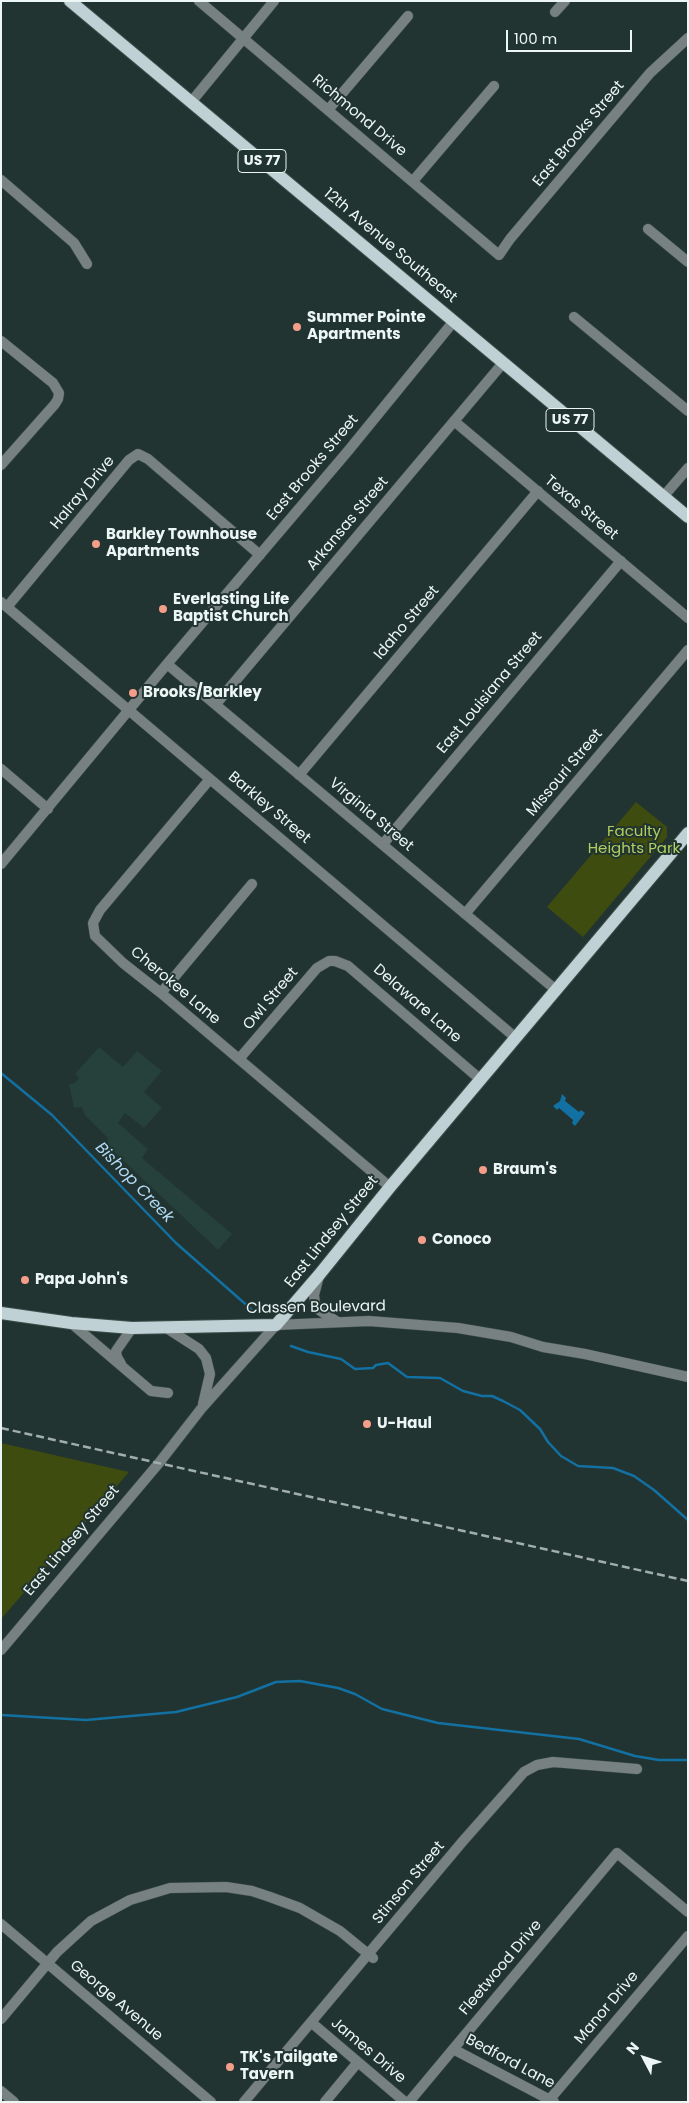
<!DOCTYPE html>
<html>
<head>
<meta charset="utf-8">
<style>
  body { margin:0 }
  #map { position:relative; width:689px; height:2103px; overflow:hidden; background:#223431; font-family:Poppins,sans-serif }
  canvas { display:block }
  .frame { position:absolute; inset:0; border:2px solid #ecf7f5; pointer-events:none }
  .north { position:absolute; left:619px; top:2033px; width:50px; height:50px; -webkit-text-stroke:4px #223431; paint-order:stroke; rotate:310deg; font-size:14px; font-weight:700; line-height:20px; text-align:center; color:#ecf7f5 }
  .north::after { content:''; display:block; margin:auto; width:18px; height:22px; background:#ecf7f5; clip-path:polygon(50% 0,100% 100%,50% 72%,0 100%) }
  .scale { position:absolute; left:506px; top:30px; width:126px; height:22px; box-sizing:border-box; border:2px solid #ecf7f5; border-top:0; padding-left:6px; font-size:15px; line-height:18px; white-space:nowrap; color:#ecf7f5; -webkit-text-stroke:4px #223431; paint-order:stroke }
</style>
</head>
<body>
<div id="map">
<canvas width="689" height="2103"></canvas>
<div class="frame"></div>
<div class="north">N</div>
<div class="scale">100 m</div>
</div>
<script>
const ctx = document.querySelector('canvas').getContext('2d');
ctx.lineJoin = 'round';
function fillPath(path, color) { ctx.fillStyle = color; ctx.fill(path, 'evenodd'); }
const shape = rows => new Path2D(rows.map(r => 'M' + r).join(''));
function stroke(path, color, width, dash) { ctx.strokeStyle = color; ctx.lineWidth = width; ctx.lineCap = dash ? 'butt' : 'round'; ctx.setLineDash(dash || []); ctx.stroke(path); }
function label(font, color, halo, rows, align = 'center') {
  ctx.font = font + ' Poppins,sans-serif'; ctx.lineWidth = 4; ctx.setLineDash([]); ctx.textBaseline = 'middle'; ctx.strokeStyle = halo; ctx.fillStyle = color; for (const [text, x, y, turn = 0] of rows) {
    ctx.save(); ctx.translate(x, y); ctx.rotate((+turn || 0) * Math.PI / 180); ctx.textAlign = isNaN(turn) ? turn : align; if (halo) ctx.strokeText(text, 0, 0); ctx.fillText(text, 0, 0); ctx.restore();
  }
}
const built = shape([
  [99,1047,123,1067,137,1051,162,1071,144,1092,162,1108,144,1128,125,1113,118,1123,148,1149,142,1158,232,1234,218,1250,108,1146,108,1138,85,1115,82,1107,74,1108,69,1084,75,1083,79,1078,75,1074]
]);
const green = shape([
  [636,802,667,827,667,837,583,937,547,907],
  [1,1443,129,1472,1,1619]
]);
const water = shape([
  [562,1094,566,1098,565,1101,579,1112,581,1110,585,1113,575,1126,572,1123,573,1120,559,1108,557,1110,553,1106,560,1101]
]);
const stream = shape([
  [1,1073,52,1115,176,1243,251,1309],
  [291,1346,308,1352,341,1359,355,1369,373,1368,376,1365,388,1363,407,1377,440,1378,463,1391,482,1396,492,1396,503,1401,520,1410,540,1429,548,1442,561,1456,578,1466,613,1468,634,1476,654,1490,688,1520],
  [1,1715,86,1720,176,1712,237,1697,276,1682,300,1681,338,1688,355,1694,382,1709,438,1723,579,1739,635,1756,659,1760,688,1760]
]);
const minor = shape([
  [199,1,499,255,510,239,650,73,688,38],
  [555,12,565,1],
  [192,101,274,1],
  [328,110,408,16],
  [1,180,74,243,87,264],
  [413,181,494,86],
  [648,229,688,262],
  [574,317,688,411],
  [1,341,53,383,59,393,58,399,55,404,1,465],
  [454,421,688,618],
  [663,497,688,468],
  [1,602,516,1038],
  [7,607,129,460,138,454,148,459,260,555],
  [167,664,556,990],
  [216,704,503,363],
  [1,769,48,809],
  [299,775,538,491],
  [210,779,100,910,93,923,95,936,123,963,161,993,390,1187],
  [383,844,621,561],
  [1,864,167,664,348,451,454,321],
  [465,914,688,650],
  [161,993,252,884],
  [239,1059,317,968,329,961,335,961,348,966,481,1080],
  [319,1276,314,1295,315,1304,319,1310,336,1321],
  [71,1323,151,1391,168,1393],
  [168,1329,199,1349,206,1358,210,1374,203,1404],
  [121,1364,117,1357,116,1351,132,1328],
  [1,1650,159,1463,201,1409,276,1325,369,1321,458,1328,511,1337,543,1347,585,1354,688,1377],
  [1,1924,211,2102],
  [1,2019,57,1952,91,1921,130,1900,170,1888,226,1887,252,1891,270,1897,300,1908,340,1931,373,1958],
  [312,2023,405,2102],
  [453,2049,554,2102],
  [1,2091,14,2102],
  [550,2099,688,1936],
  [244,2102,463,1841,524,1772,537,1765,553,1762,637,1769],
  [325,2102,358,2062],
  [409,2102,617,1853,688,1912]
]);
const major = shape([
  [70,1,688,517],
  [1,1313,71,1323,132,1328,276,1325,319,1275,390,1187,688,833]
]);
const rail = shape([
  [1,1428,688,1581]
]);
const markers = [
  [297,327,5,"#f49e89"],
  [96,544,5,"#f49e89"],
  [163,609,5,"#f49e89"],
  [133,693,5,"#f49e89"],
  [483,1170,5,"#f49e89"],
  [422,1240,5,"#f49e89"],
  [25,1280,5,"#f49e89"],
  [367,1424,5,"#f49e89"],
  [230,2067,5,"#f49e89"]
];
const shields = [
  [262,161,48],
  [570,420,48]
];
const shieldNames = [
  ["US 77",262,161],
  ["US 77",570,420]
];
const streetNames = [
  ["Richmond Drive",359,116,40],
  ["East Brooks Street",579,134,-50],
  ["12th Avenue Southeast",390,246,40],
  ["East Brooks Street",313,468,-50],
  ["Halray Drive",83,493,-50],
  ["Texas Street",581,508,40],
  ["Arkansas Street",348,524,-50],
  ["Idaho Street",407,623,-50],
  ["East Louisiana Street",490,693,-50],
  ["Missouri Street",565,773,-50],
  ["Barkley Street",269,808,40],
  ["Virginia Street",371,815,40],
  ["Cherokee Lane",175,986,40],
  ["Owl Street",271,999,-50],
  ["Delaware Lane",417,1004,41],
  ["East Lindsey Street",332,1232,-51],
  ["Classen Boulevard",316,1308,-1],
  ["East Lindsey Street",72,1541,-50],
  ["Stinson Street",409,1883,-50],
  ["Fleetwood Drive",501,1968,-50],
  ["George Avenue",116,2001,40],
  ["Manor Drive",607,2008,-50],
  ["James Drive",368,2051,40],
  ["Bedford Lane",510,2062,28]
];
const poiNames = [
  ["Summer Pointe",307,318],
  ["Apartments",307,335],
  ["Barkley Townhouse",106,535],
  ["Apartments",106,552],
  ["Everlasting Life",173,600],
  ["Baptist Church",173,617],
  ["Brooks/Barkley",143,693],
  ["Braum's",493,1170],
  ["Conoco",432,1240],
  ["Papa John's",35,1280],
  ["U-Haul",377,1424],
  ["TK's Tailgate",240,2058],
  ["Tavern",240,2075]
];
const parkNames = [
  ["Faculty",634,832],
  ["Heights Park",634,849]
];
const waterNames = [
  ["Bishop Creek",134,1183,46]
];
fillPath(built, '#26403b');
fillPath(green, '#3e4c0f');
fillPath(water, '#1270a2');
stroke(stream, '#1270a2', 2.5);
stroke(minor, '#3e4f4c', 11);
stroke(major, '#3e4f4c', 14);
stroke(minor, '#788182', 10);
stroke(major, '#bfd1d5', 12);
stroke(rail, '#a1aeac', 2.5, [8, 4]);
for (const [x, y, r, color] of markers) { const dot = new Path2D(); dot.arc(x, y, r, 0, 2 * Math.PI); ctx.fillStyle = color; ctx.fill(dot); stroke(dot, '#223431', 2); }
for (const [x, y, w] of shields) { const box = new Path2D(); box.roundRect(x - w / 2, y - 11.5, w, 23, 4); ctx.fillStyle = '#223431'; ctx.fill(box); stroke(box, '#ecf7f5', 1); }
label('bold 14px', '#ecf7f5', null, shieldNames);
label('15px', '#ecf7f5', '#223431', streetNames);
label('bold 15px', '#ecf7f5', '#223431', poiNames, 'left');
label('15px', '#b0cf60', '#223431', parkNames);
label('italic 16px', '#b1d8f4', '#223431', waterNames);
</script>
</body>
</html>
